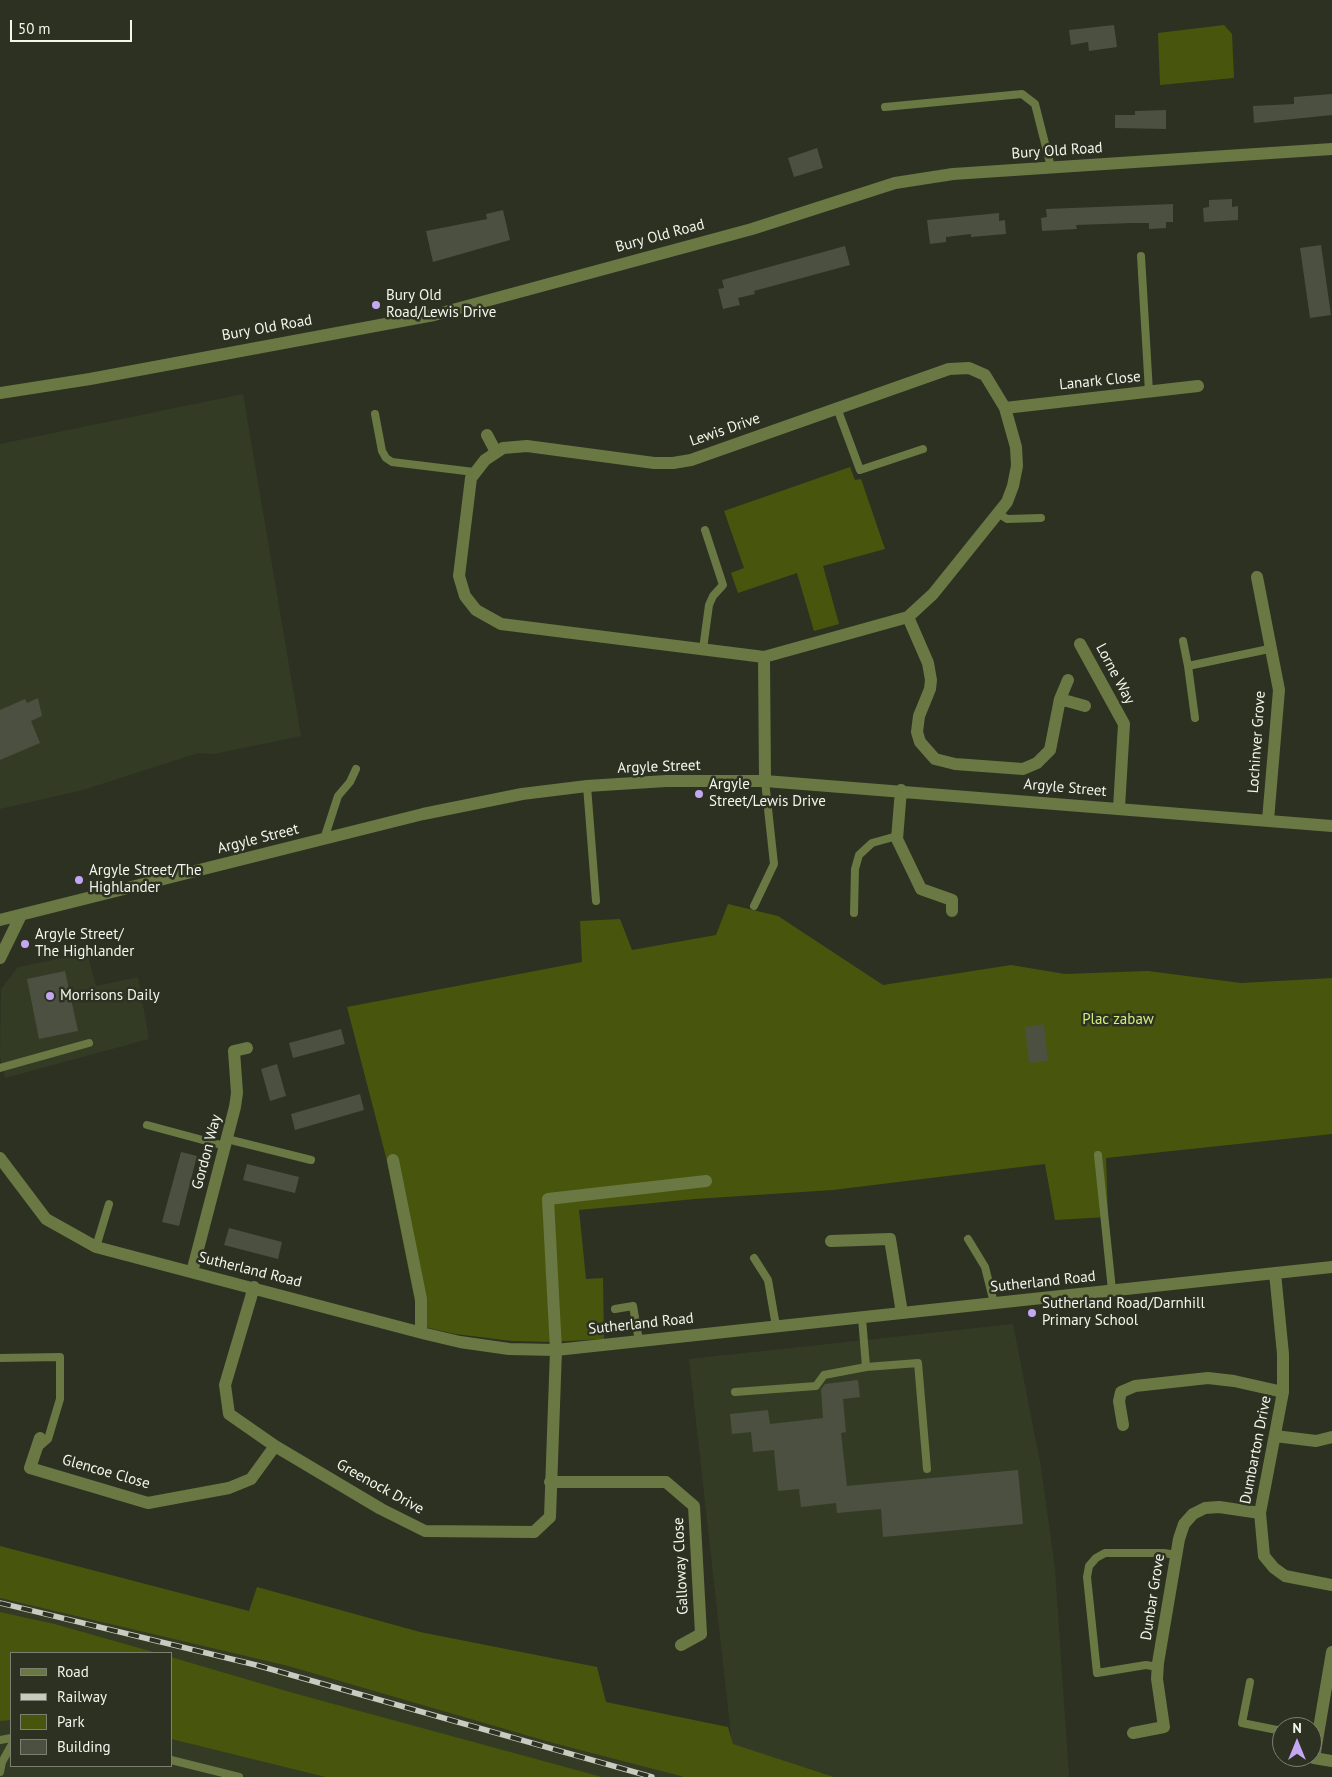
<!DOCTYPE html>
<html>
<head>
<meta charset="utf-8">
<style>
  body { margin:0 }
  #map { position:relative; width:1332px; height:1777px; overflow:hidden; background:#2c3122; font-family:"PT Sans",sans-serif }
  canvas { display:block }
  .legend { position:absolute; left:10px; top:1652px; width:162px; height:115px; box-sizing:border-box; background:#2c3122; border:1px solid #7b8073; margin:0; padding:6px 9px; list-style:none; font-size:15px; color:#f2f6ec }
  .legend li { display:flex; align-items:center; gap:10px; height:25px }
  .legend b { width:25px; border:1px solid #7b8073 }
  .north { position:absolute; left:1272px; top:1717px; width:50px; height:50px; box-sizing:border-box; background:#2c3122; border:1px solid #7b8073; border-radius:50%; rotate:0deg; font-size:14px; font-weight:700; line-height:20px; text-align:center; color:#f2f6ec }
  .north::after { content:''; display:block; margin:auto; width:18px; height:22px; background:#c3a7f2; clip-path:polygon(50% 0,100% 100%,50% 72%,0 100%) }
  .scale { position:absolute; left:10px; top:20px; width:122px; height:22px; box-sizing:border-box; border:2px solid #f2f6ec; border-top:0; padding-left:6px; font-size:15px; line-height:18px; white-space:nowrap; color:#f2f6ec; -webkit-text-stroke:4px #2c3122; paint-order:stroke }
</style>
</head>
<body>
<div id="map">
<canvas width="1332" height="1777"></canvas>
<ul class="legend">
<li><b style="height:6px;background:#6a7843"></b>Road</li>
<li><b style="height:6px;background:#c7cbc0"></b>Railway</li>
<li><b style="height:14px;background:#47560c"></b>Park</li>
<li><b style="height:14px;background:#4b5040"></b>Building</li>
</ul>
<div class="north">N</div>
<div class="scale">50 m</div>
</div>
<script>
const ctx = document.querySelector('canvas').getContext('2d');
ctx.lineJoin = 'round';
function fillPath(path, color) { ctx.fillStyle = color; ctx.fill(path, 'evenodd'); }
const shape = rows => new Path2D(rows.map(r => 'M' + r).join(''));
function stroke(path, color, width, dash) { ctx.strokeStyle = color; ctx.lineWidth = width; ctx.lineCap = dash ? 'butt' : 'round'; ctx.setLineDash(dash || []); ctx.stroke(path); }
function label(font, color, halo, rows, align = 'center') {
  ctx.font = font + ' "PT Sans",sans-serif'; ctx.lineWidth = 5; ctx.setLineDash([]); ctx.textBaseline = 'middle'; ctx.strokeStyle = halo; ctx.fillStyle = color; for (const [text, x, y, turn = 0] of rows) {
    ctx.save(); ctx.translate(x, y); ctx.rotate((+turn || 0) * Math.PI / 180); ctx.textAlign = isNaN(turn) ? turn : align; if (halo) ctx.strokeText(text, 0, 0); ctx.fillText(text, 0, 0); ctx.restore();
  }
}
const built = shape([
  [243,394,301,736,214,754,198,753,83,790,0,809,0,444],
  [87,953,96,986,138,977,149,1039,5,1078,0,1056,1,989,18,967],
  [1013,1324,1041,1467,1055,1569,1069,1777,834,1777,732,1744,689,1359],
  [0,1598,288,1666,553,1743,684,1777,602,1777,581,1772,290,1692,171,1657,171,1653,157,1653,55,1624,0,1612],
  [0,1697,11,1699,11,1766,171,1766,171,1739,325,1777,0,1777]
]);
const green = shape([
  [1224,25,1232,34,1234,78,1160,85,1158,33],
  [850,467,855,480,861,479,885,549,823,566,839,624,814,631,797,573,738,593,731,573,744,568,724,511],
  [728,904,778,916,883,985,1011,965,1065,974,1148,971,1241,983,1332,978,1332,1134,1106,1158,1108,1217,1055,1220,1045,1164,833,1190,695,1199,579,1210,586,1279,603,1278,604,1339,551,1342,512,1341,455,1334,416,1325,415,1302,386,1157,347,1007,582,962,580,921,620,919,632,950,716,935],
  [0,1546,249,1611,257,1587,420,1632,597,1667,606,1702,728,1727,733,1744,834,1777,684,1777,553,1743,288,1666,0,1598],
  [0,1612,55,1624,157,1653,11,1653,11,1720,0,1721],
  [171,1657,290,1692,602,1777,325,1777,171,1739]
]);
const building = shape([
  [1114,25,1117,47,1089,51,1088,42,1071,45,1069,30],
  [1332,94,1332,115,1254,123,1253,106,1294,104,1294,97],
  [1166,110,1166,129,1115,128,1115,115,1135,115,1135,111],
  [817,148,823,168,794,177,788,158],
  [1232,199,1232,207,1238,206,1238,220,1204,222,1203,208,1209,207,1209,200],
  [1173,204,1173,222,1166,222,1166,228,1149,229,1149,223,1132,223,1076,225,1077,229,1042,231,1041,218,1047,217,1046,209],
  [503,210,510,240,433,262,426,231,487,219,486,214],
  [999,213,999,221,1005,220,1006,234,971,237,971,234,946,237,946,242,930,244,927,220],
  [1321,245,1331,315,1310,318,1300,248],
  [845,246,850,265,754,291,755,294,738,298,740,305,723,309,718,289,724,288,722,280],
  [38,698,42,716,31,721,40,743,0,760,0,710,25,699,27,703],
  [65,971,78,1031,39,1039,27,979],
  [1044,1024,1048,1061,1029,1063,1025,1027],
  [341,1029,345,1044,293,1058,289,1043],
  [277,1064,286,1096,270,1101,261,1069],
  [360,1094,364,1110,295,1130,291,1114],
  [181,1152,197,1156,179,1226,162,1222],
  [247,1164,299,1177,295,1193,243,1180],
  [229,1228,282,1242,278,1259,224,1245],
  [858,1380,860,1397,843,1399,846,1432,841,1433,847,1486,1018,1470,1023,1524,883,1537,881,1509,837,1513,836,1503,801,1507,799,1489,778,1491,774,1450,753,1452,751,1432,732,1434,730,1414,768,1410,770,1424,823,1418,821,1389,825,1384]
]);
const service = shape([
  [885,107,1022,94,1035,104,1051,167],
  [1141,256,1149,392],
  [837,408,860,470,923,449],
  [375,414,382,451,386,458,392,462,474,472],
  [998,513,1007,519,1041,518],
  [1183,641,1188,666],
  [703,649,709,605,713,596,723,585,705,530],
  [1195,718,1188,666,1269,649],
  [587,786,596,901],
  [324,839,338,796,350,782,356,769],
  [754,906,774,864,765,781],
  [854,913,855,869,859,855,872,843,897,836],
  [0,1068,89,1043],
  [147,1125,225,1146],
  [227,1139,311,1160],
  [1098,1155,1112,1290],
  [968,1239,985,1267,994,1303],
  [96,1247,109,1204],
  [754,1258,768,1280,776,1326],
  [615,1309,633,1306,639,1341],
  [862,1318,866,1367,918,1363,927,1469],
  [0,1358,60,1357,60,1399,48,1439,40,1446],
  [735,1392,816,1386,824,1375,866,1367],
  [1158,1667,1146,1665,1097,1673,1087,1577,1089,1566,1096,1558,1105,1553,1164,1553,1176,1555],
  [1250,1682,1242,1723,1282,1731],
  [0,1740,11,1738],
  [171,1760,239,1777],
  [0,1772,2,1762,11,1746]
]);
const minor = shape([
  [969,368,985,375,1005,408,1016,447,1017,466,1013,486,1007,502,933,594,908,617,764,657,501,624,476,610,465,596,459,576,471,478,485,460,503,448,527,446,654,463,673,463,691,460,949,369,969,368],
  [0,393,90,379,434,315,752,229,895,183,953,174,1332,149],
  [1005,408,1198,386],
  [487,435,496,452],
  [1257,577,1279,690,1268,820],
  [908,617,928,663,931,680,930,689,919,716,917,732,920,742,935,759,955,764,1023,769,1037,763,1050,750,1060,699,1068,680],
  [1080,644,1124,724,1119,808],
  [764,657,765,781],
  [1060,699,1085,706],
  [901,790,897,839,921,889,952,900,952,911],
  [0,920,423,814,522,794,587,786,666,781,765,781,1332,826],
  [0,958,21,915],
  [0,1158,46,1219,96,1247,426,1334,460,1342,509,1349,556,1350,1332,1267],
  [393,1160,421,1299,421,1332],
  [831,1241,890,1239,902,1313],
  [192,1272,235,1107,237,1093,234,1051,247,1048],
  [1275,1273,1283,1354,1283,1392,1260,1513,1264,1556,1274,1568,1285,1576,1332,1585],
  [254,1287,225,1385,229,1414,275,1446,381,1509,425,1531,534,1532,550,1517,556,1350,548,1199,706,1181],
  [1123,1425,1119,1401,1121,1392,1135,1386,1208,1378,1234,1381,1283,1392],
  [1275,1436,1316,1441,1332,1437],
  [40,1438,30,1468,148,1503,229,1488,251,1479,275,1446],
  [550,1482,666,1482,694,1506,701,1634,681,1645],
  [1332,1652,1314,1758,1332,1761],
  [1133,1733,1164,1727,1157,1679,1158,1663,1179,1539,1184,1524,1193,1514,1205,1508,1219,1507,1260,1513]
]);
const rail = shape([
  [0,1603,256,1665,652,1777]
]);
const markers = [
  [376,305,5,"#c3a7f2"],
  [699,794,5,"#c3a7f2"],
  [79,880,5,"#c3a7f2"],
  [25,944,5,"#c3a7f2"],
  [50,996,5,"#c3a7f2"],
  [1032,1313,5,"#c3a7f2"]
];
const streetNames = [
  ["Bury Old Road",1057,151,-4],
  ["Bury Old Road",660,236,-15],
  ["Bury Old Road",267,328,-10],
  ["Lanark Close",1100,381,-6],
  ["Lewis Drive",725,430,-19],
  ["Lorne Way",1115,674,62],
  ["Lochinver Grove",1257,742,-86],
  ["Argyle Street",659,767,-2],
  ["Argyle Street",1065,788,5],
  ["Argyle Street",258,839,-14],
  ["Gordon Way",207,1152,-75],
  ["Sutherland Road",250,1270,14],
  ["Sutherland Road",1043,1282,-6],
  ["Sutherland Road",641,1324,-6],
  ["Dumbarton Drive",1256,1450,-79],
  ["Glencoe Close",106,1472,16],
  ["Greenock Drive",380,1487,29],
  ["Galloway Close",681,1566,-93],
  ["Dunbar Grove",1153,1597,-81]
];
const poiNames = [
  ["Bury Old",386,296],
  ["Road/Lewis Drive",386,313],
  ["Argyle",709,785],
  ["Street/Lewis Drive",709,802],
  ["Argyle Street/The",89,871],
  ["Highlander",89,888],
  ["Argyle Street/",35,935],
  ["The Highlander",35,952],
  ["Morrisons Daily",60,996],
  ["Sutherland Road/Darnhill",1042,1304],
  ["Primary School",1042,1321]
];
const parkNames = [
  ["Plac zabaw",1118,1020]
];
fillPath(built, '#343b25');
fillPath(green, '#47560c');
fillPath(building, '#4b5040');
stroke(service, '#6a7843', 8);
stroke(minor, '#6a7843', 12);
stroke(rail, '#c7cbc0', 5.5);
stroke(rail, '#2c3122', 4, [11]);
for (const [x, y, r, color] of markers) { const dot = new Path2D(); dot.arc(x, y, r, 0, 2 * Math.PI); ctx.fillStyle = color; ctx.fill(dot); stroke(dot, '#2c3122', 2); }
label('15px', '#f2f6ec', '#2c3122', streetNames);
label('15px', '#f2f6ec', '#2c3122', poiNames, 'left');
label('15px', '#d2ef7e', '#2c3122', parkNames);
</script>
</body>
</html>
